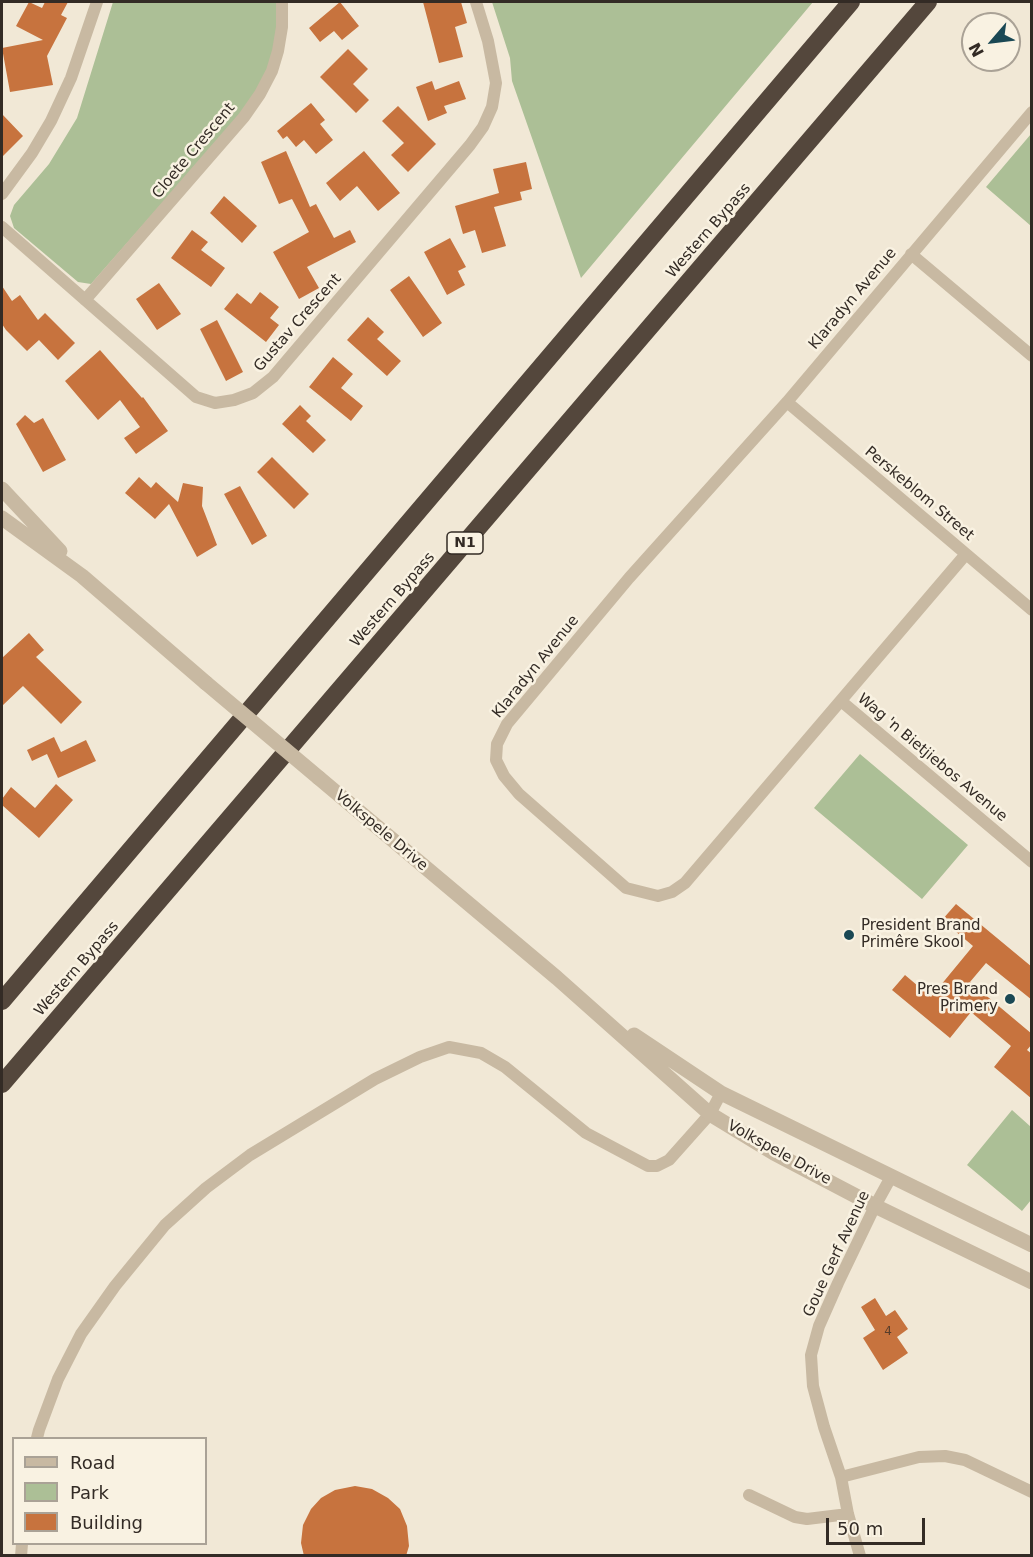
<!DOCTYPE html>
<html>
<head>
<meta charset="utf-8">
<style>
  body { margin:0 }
  #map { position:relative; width:1033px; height:1557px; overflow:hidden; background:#f1e8d6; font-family:"DejaVu Sans",sans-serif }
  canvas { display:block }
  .frame { position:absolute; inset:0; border:3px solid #332b25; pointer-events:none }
  .legend { position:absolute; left:12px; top:1437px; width:195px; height:108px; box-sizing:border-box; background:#f9f2e2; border:2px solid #aaa296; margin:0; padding:8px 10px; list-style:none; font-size:18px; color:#332b25 }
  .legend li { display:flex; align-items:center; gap:12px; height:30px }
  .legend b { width:30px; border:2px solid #aaa296 }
  .north { position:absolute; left:961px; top:12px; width:60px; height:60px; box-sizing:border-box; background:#f9f2e2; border:2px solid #aaa296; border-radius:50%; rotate:242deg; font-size:16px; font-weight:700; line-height:24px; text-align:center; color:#332b25 }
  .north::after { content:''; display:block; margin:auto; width:21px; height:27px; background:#1a4854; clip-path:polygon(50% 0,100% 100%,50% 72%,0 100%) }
  .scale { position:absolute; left:826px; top:1518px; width:99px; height:27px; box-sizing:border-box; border:3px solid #332b25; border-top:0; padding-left:8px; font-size:18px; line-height:21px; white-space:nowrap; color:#332b25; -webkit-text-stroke:4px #f9f2e2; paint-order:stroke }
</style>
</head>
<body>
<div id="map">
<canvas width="1033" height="1557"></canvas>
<div class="frame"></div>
<ul class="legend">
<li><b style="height:8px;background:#c8b9a2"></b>Road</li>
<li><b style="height:16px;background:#acbf96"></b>Park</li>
<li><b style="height:16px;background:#c7733e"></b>Building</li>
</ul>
<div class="north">N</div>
<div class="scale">50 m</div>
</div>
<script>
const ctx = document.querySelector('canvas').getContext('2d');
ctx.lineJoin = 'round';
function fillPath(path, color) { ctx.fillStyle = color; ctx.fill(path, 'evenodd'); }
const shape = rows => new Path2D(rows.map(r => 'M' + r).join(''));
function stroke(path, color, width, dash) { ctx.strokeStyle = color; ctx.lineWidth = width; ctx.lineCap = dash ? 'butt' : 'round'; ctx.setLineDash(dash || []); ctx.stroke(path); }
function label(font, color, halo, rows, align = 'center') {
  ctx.font = font + ' "DejaVu Sans",sans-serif'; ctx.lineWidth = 5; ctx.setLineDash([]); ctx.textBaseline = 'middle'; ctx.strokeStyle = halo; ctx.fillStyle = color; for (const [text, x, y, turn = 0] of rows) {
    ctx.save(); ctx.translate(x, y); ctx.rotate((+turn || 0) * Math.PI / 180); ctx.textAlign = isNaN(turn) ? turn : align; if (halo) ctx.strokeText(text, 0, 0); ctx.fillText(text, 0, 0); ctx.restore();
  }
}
const green = shape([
  [113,2,280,2,273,63,253,100,91,284,78,282,14,228,10,216,14,205,49,164,77,118],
  [492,2,813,2,581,278,512,81,510,58],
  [1031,134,1031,226,986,187],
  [860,754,968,845,922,899,814,808],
  [1012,1110,1031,1127,1031,1200,1022,1211,967,1165]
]);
const building = shape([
  [29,2,42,8,45,2,68,2,61,15,67,18,47,56,53,85,10,92,2,48,43,40,16,26],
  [340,2,359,26,342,40,334,31,320,42,309,28],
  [423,2,461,2,467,23,455,27,463,57,439,63],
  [348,49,368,69,353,84,369,100,356,113,320,77],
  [432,81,435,90,459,81,466,99,444,106,447,113,428,121,416,87],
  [311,103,325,120,320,124,333,140,316,154,304,140,296,147,287,136,283,139,277,131],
  [398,106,436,144,408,172,391,155,404,143,382,121],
  [2,114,23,136,2,157],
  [286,151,310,207,316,204,334,238,350,230,356,242,307,267,319,288,299,299,273,252,309,232,292,199,279,204,261,162],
  [364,151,400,193,378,211,357,186,340,201,326,183],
  [526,162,532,189,520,192,522,200,494,207,506,246,482,253,475,230,463,234,455,206,499,193,493,169],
  [224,196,257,226,242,243,210,213],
  [192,230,208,242,201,250,225,268,211,287,171,258],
  [450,238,466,267,458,271,465,285,447,295,424,252],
  [409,276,442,323,423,337,390,290],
  [159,283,181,314,157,330,136,299],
  [2,286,12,301,20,295,38,320,45,313,75,343,58,360,39,340,27,351,6,330,2,324],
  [260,292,279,307,270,318,279,325,266,342,224,309,237,293,251,304],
  [368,317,384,332,377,339,401,361,387,376,347,340],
  [217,320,243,372,226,381,200,329],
  [100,350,142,398,143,397,168,431,136,454,124,438,140,427,120,400,98,420,65,381],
  [333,357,353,374,341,388,363,406,351,421,309,387],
  [300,405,311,416,306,421,326,440,313,453,282,424],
  [25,415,34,423,43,418,66,460,43,472,16,424],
  [272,457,309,494,294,509,257,472],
  [139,477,151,488,156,482,178,502,183,483,203,487,202,506,217,545,197,557,169,504,155,519,125,493],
  [240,486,267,536,252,545,224,494],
  [29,633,44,650,36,657,82,702,61,724,23,686,2,706,2,658],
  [54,737,61,752,86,740,96,761,58,778,47,754,32,761,27,750],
  [56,784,73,800,39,838,2,805,2,799,11,787,35,808],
  [956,904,1032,967,1032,1000,986,963,970,982,1032,1034,1032,1044,1027,1050,1032,1054,1032,1099,994,1067,1011,1046,971,1012,950,1038,892,990,905,975,931,997,973,946,942,920],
  [875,1298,886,1316,895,1310,908,1329,897,1337,908,1353,883,1370,863,1338,875,1330,861,1307],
  [355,1486,372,1489,388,1498,400,1509,407,1526,409,1546,406,1556,304,1556,301,1543,303,1525,311,1509,321,1498,335,1490]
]);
const minor = shape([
  [2,194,32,153,51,121,71,78,97,2],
  [2,227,196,397,215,403,234,400,253,393,273,377,470,145,483,127,492,107,496,83,488,41,476,2],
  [911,254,1032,356],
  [85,300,244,117,260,94,272,71,278,51,282,27,282,2],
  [787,402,1032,610],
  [966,554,685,883,672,892,658,896,626,888,519,794,504,776,496,760,497,744,507,724,629,578,787,402,1032,112],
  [841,701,1032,862],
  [37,1438,39,1430,58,1379,81,1334,115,1286,165,1225,206,1188,250,1155,375,1079,420,1057,449,1047,481,1053,505,1067,586,1133,648,1166,657,1166,669,1160,710,1114,721,1093],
  [841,1477,919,1457,945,1456,965,1460,1032,1492],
  [749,1495,795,1517,807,1519,848,1514],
  [21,1556,22,1544],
  [860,1556,848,1514,841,1477,824,1427,813,1386,811,1355,819,1326,838,1283,875,1206,891,1177]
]);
const tertiary = shape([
  [2,489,60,551],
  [2,518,82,576,206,683],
  [319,778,557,978,710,1114,774,1153,875,1206,1032,1282],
  [634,1035,721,1093,1032,1245]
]);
const motorway = shape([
  [2,1001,851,2],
  [2,1084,928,2]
]);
const tertiaryBridge = shape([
  [206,683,319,778]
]);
const markers = [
  [849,935,6,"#1a4854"],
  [1010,999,6,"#1a4854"]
];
const numberNames = [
  ["4",888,1332]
];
const shields = [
  [465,543,36]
];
const shieldNames = [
  ["N1",465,543]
];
const streetNames = [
  ["Cloete Crescent",194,151,-50],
  ["Western Bypass",709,231,-49],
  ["Klaradyn Avenue",853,299,-50],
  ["Gustav Crescent",298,323,-49],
  ["Perskeblom Street",919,494,40],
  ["Western Bypass",393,600,-49],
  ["Klaradyn Avenue",536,667,-51],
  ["Wag 'n Bietjiebos Avenue",932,758,40],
  ["Volkspele Drive",381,831,40],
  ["Western Bypass",77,969,-49],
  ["Volkspele Drive",779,1153,29],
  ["Goue Gerf Avenue",837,1254,-65]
];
const poiNames = [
  ["President Brand",861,926],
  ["Primêre Skool",861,943],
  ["Pres Brand",998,990,"right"],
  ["Primery",998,1007,"right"]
];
fillPath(green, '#acbf96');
fillPath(building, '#c7733e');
stroke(minor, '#c8b9a2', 12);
stroke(tertiary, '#c8b9a2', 15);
stroke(motorway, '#54473c', 18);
stroke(tertiaryBridge, '#c8b9a2', 15);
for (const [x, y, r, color] of markers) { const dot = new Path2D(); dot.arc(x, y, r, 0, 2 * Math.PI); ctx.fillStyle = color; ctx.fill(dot); stroke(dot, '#f9f2e2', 2); }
label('12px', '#583d2b', null, numberNames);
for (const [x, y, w] of shields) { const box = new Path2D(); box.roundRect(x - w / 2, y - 11, w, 22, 4.5); ctx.fillStyle = '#f9f2e2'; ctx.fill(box); stroke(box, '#332b25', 1.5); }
label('bold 14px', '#332b25', null, shieldNames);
label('15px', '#332b25', '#f9f2e2', streetNames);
label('15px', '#332b25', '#f9f2e2', poiNames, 'left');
</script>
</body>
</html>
